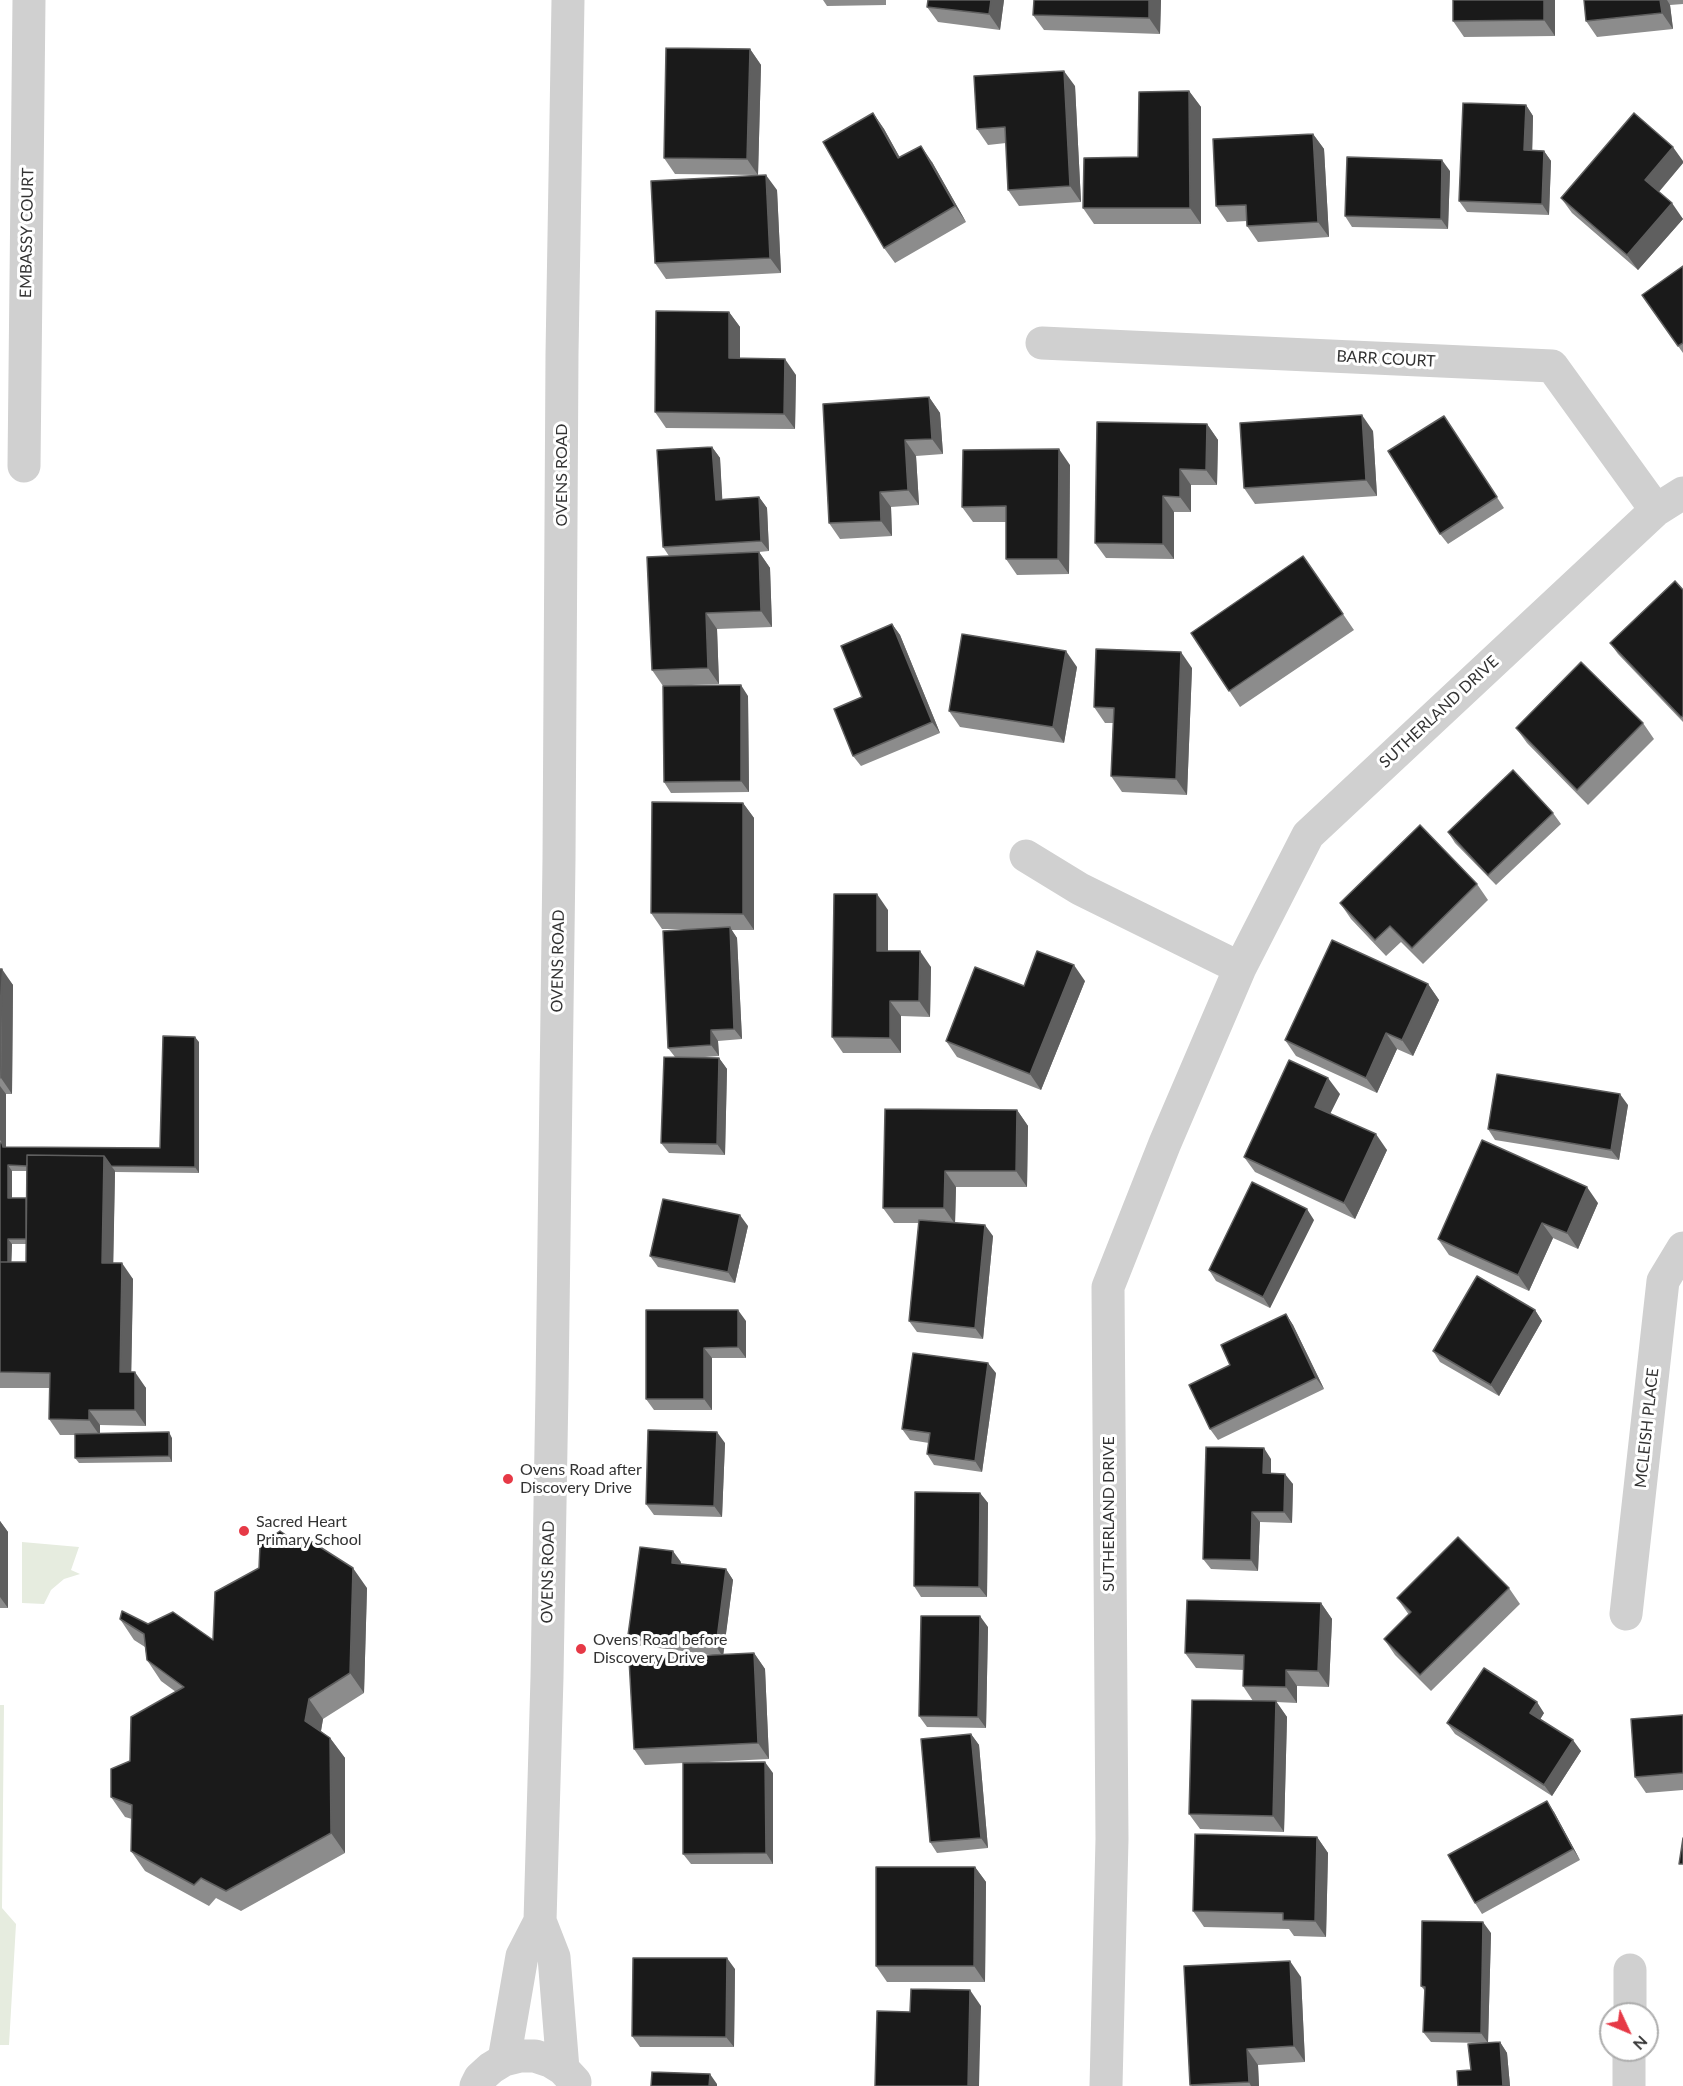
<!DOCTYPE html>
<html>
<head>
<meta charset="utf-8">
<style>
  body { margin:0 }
  #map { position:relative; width:1683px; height:2086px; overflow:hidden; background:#fff; font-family:Lato,sans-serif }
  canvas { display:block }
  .north { position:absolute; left:1599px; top:2002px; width:60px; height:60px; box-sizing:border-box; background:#fff; border:2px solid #adadad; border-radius:50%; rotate:134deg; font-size:16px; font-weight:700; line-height:24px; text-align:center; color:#333 }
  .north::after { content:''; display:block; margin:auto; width:21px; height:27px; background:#e63946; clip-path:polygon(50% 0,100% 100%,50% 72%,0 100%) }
</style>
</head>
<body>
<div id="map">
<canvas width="1683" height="2086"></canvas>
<div class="north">N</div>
</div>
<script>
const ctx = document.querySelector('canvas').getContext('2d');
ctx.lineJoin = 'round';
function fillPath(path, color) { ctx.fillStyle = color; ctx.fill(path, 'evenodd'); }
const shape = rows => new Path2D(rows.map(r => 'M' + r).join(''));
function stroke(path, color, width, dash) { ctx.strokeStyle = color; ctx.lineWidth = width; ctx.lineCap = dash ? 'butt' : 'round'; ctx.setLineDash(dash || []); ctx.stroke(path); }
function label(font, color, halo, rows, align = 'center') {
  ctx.font = font + ' Lato,sans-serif'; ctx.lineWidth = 6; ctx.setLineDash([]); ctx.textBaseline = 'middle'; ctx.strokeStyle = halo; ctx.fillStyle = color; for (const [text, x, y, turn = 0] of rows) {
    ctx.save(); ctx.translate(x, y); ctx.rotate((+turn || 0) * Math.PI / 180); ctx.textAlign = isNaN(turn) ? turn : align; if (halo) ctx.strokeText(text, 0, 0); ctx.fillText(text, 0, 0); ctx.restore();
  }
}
const green = shape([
  [22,1542,79,1547,71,1570,80,1574,64,1579,51,1590,44,1604,22,1603],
  [0,1705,4,1705,2,1908,16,1924,9,2045,0,2045]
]);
const minor = shape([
  [1042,343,1552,366,1656,510],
  [24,466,29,0],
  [1026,856,1080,889,1240,968],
  [1626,1614,1663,1281,1683,1248],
  [1630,2014,1630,1970],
  [504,2060,522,1956,540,1921],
  [563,2069,554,1957,540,1921,547,1677,552,1389,559,859,562,354,568,0],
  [476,2086,480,2078,491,2068,504,2060,520,2056,535,2056,550,2061,563,2069,575,2082],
  [1106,2086,1112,1839,1108,1287,1165,1143,1240,968,1308,835,1656,510,1683,493],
  [1629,2086,1629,2050]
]);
const wall = shape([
  [823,0,886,0,886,5,827,6],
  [928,0,1004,0,1000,30,938,22,927,7],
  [1034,0,1161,0,1160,34,1044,30,1033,15],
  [1555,0,1555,36,1464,37,1453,21],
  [1584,0,1683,0,1683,4,1670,5,1673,29,1597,37,1586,21],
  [750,49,761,65,758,175,675,174,664,158],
  [1075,86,1081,202,1019,206,1008,190,1006,143,988,145,977,129],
  [1189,91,1201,107,1201,224,1094,224,1083,208,1138,157],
  [1526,105,1533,116,1532,150,1544,151,1551,161,1549,215,1467,212,1459,201],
  [873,113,884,129,900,158,932,162,966,222,895,263,884,248],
  [1313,134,1324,149,1329,237,1258,242,1247,226,1247,221,1227,222,1216,206],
  [1683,163,1659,192,1683,219,1638,270,1572,213,1561,198],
  [1450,171,1448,229,1352,227,1345,216],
  [777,190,781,273,666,279,655,263],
  [1683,266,1683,353,1653,311],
  [729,312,740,327,740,358,796,375,795,429,666,428,655,412],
  [929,397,940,413,943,454,916,456,919,505,891,507,892,536,840,539,829,523],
  [1444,416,1504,508,1448,544,1440,534],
  [1207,424,1218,440,1217,485,1191,485,1191,512,1174,512,1174,559,1106,558,1095,543],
  [1373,431,1377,496,1255,504,1244,488],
  [712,447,720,458,722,499,759,497,767,508,769,551,759,552,770,568,772,627,717,629,719,684,663,686,652,670,669,556,663,547],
  [1070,465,1069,574,1017,575,1006,559,1006,522,973,522,962,507],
  [1303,556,1354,630,1240,707,1191,633],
  [1683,590,1683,722,1618,654,1610,643],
  [892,624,900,635,940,733,861,766,853,756,862,697],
  [1077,667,1064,743,960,727,949,711],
  [1192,668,1187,795,1122,792,1111,776,1113,723,1105,723,1094,707],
  [748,696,749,792,671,793,664,782],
  [1643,723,1654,739,1588,805,1527,743,1516,728],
  [743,803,754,818,754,930,731,930,737,938,742,1039,718,1041,719,1056,691,1058,719,1058,727,1069,725,1155,669,1153,661,1143,675,1057,668,1048,694,929,662,929,651,913],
  [1553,813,1561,824,1496,885,1455,843,1448,832],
  [1477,884,1488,900,1423,964,1401,942,1386,956,1351,919,1340,903],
  [888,910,888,951,931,967,930,1017,901,1016,901,1053,843,1053,832,1037],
  [0,969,13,985,12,1094,6,1094,6,1147,160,1148,199,1042,199,1173,115,1172,113,1263,133,1279,131,1372,146,1388,146,1426,100,1425,100,1433,172,1438,172,1462,79,1463,75,1458,75,1435,60,1435,49,1419,49,1388,0,1388],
  [12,1171,27,1171,26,1198,12,1198],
  [12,1244,26,1244,26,1262,11,1262],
  [1085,981,1041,1090,957,1057,946,1041,1024,986],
  [1428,984,1439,1000,1413,1056,1397,1049,1377,1093,1296,1056,1285,1040],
  [1340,1094,1330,1114,1387,1150,1355,1219,1255,1172,1244,1157],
  [1628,1105,1619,1160,1495,1140,1488,1129],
  [1017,1110,1028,1126,1027,1187,956,1187,955,1223,993,1236,983,1339,917,1332,909,1321,919,1223,894,1223,883,1208],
  [1598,1203,1578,1249,1553,1238,1529,1291,1449,1255,1438,1239],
  [1314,1220,1270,1308,1216,1281,1209,1270],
  [748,1226,735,1283,658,1267,650,1256],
  [646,1310,746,1321,746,1358,712,1358,712,1410,654,1410,646,1399],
  [1535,1310,1542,1321,1499,1396,1440,1362,1433,1351],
  [1286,1314,1293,1325,1324,1389,1218,1440,1210,1429,1230,1365],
  [996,1373,982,1472,934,1465,927,1454,929,1443,910,1440,902,1429],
  [725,1443,722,1517,654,1515,646,1504],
  [1271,1459,1271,1473,1293,1484,1292,1523,1260,1522,1258,1571,1211,1569,1203,1559],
  [980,1493,988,1503,987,1597,921,1597,914,1586],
  [0,1521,8,1532,8,1608,0,1608],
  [681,1562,681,1564,726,1569,733,1580,723,1655,754,1653,765,1669,769,1759,688,1763,773,1773,773,1864,691,1864,683,1854,683,1763,645,1765,634,1749,713,1655,636,1645,628,1635],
  [259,1568,367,1588,364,1693,323,1719,321,1731,330,1738,345,1758,345,1853,241,1911,216,1898,209,1906,145,1871,131,1851,132,1819,125,1817,111,1797,130,1761,176,1692,161,1681,147,1660,145,1647,134,1640,120,1619,148,1624,213,1640],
  [1509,1588,1520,1604,1431,1691,1395,1655,1384,1639,1409,1615,1397,1598],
  [1321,1603,1332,1619,1329,1687,1297,1686,1297,1703,1276,1702,1287,1717,1284,1832,1200,1829,1189,1814,1253,1701,1243,1686,1244,1670,1196,1668,1185,1653],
  [988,1627,986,1728,927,1727,919,1716],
  [1544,1713,1540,1719,1581,1751,1552,1796,1455,1734,1447,1723],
  [1683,1715,1683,1790,1646,1793,1635,1777],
  [971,1734,979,1745,988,1848,937,1853,930,1842],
  [1554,1812,1580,1860,1482,1914,1475,1903],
  [1317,1837,1328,1853,1326,1937,1294,1936,1289,1929,1204,1927,1193,1911],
  [975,1867,986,1882,985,1982,887,1982,876,1966],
  [1491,1933,1488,2043,1500,2042,1507,2053,1510,2086,1458,2086,1471,2070,1482,2043,1431,2042,1423,2032,1425,1991,1421,1986],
  [735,1969,734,2047,640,2047,632,2036],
  [1301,1977,1305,2062,1258,2065,1259,2086,1191,2086]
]);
const shadedWall = shape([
  [991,0,1004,0,1000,30,989,14],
  [1149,0,1161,0,1160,34,1149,18],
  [1544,0,1555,0,1555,36,1544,20],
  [1660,0,1667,0,1670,5,1673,29,1662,13],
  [750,49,761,65,758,175,747,159],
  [1064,71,1075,86,1081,202,1070,186],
  [1189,91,1201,107,1201,224,1190,208],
  [1526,105,1533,116,1532,161,1524,150],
  [873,113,884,129,909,174,898,158],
  [1313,134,1324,149,1329,237,1318,222],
  [921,146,932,162,966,222,955,206],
  [1673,147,1683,161,1683,163,1656,195,1645,180],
  [1544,151,1551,161,1549,215,1542,204],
  [1442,160,1450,171,1448,229,1441,219],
  [766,175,777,190,781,273,770,258],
  [1672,203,1683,219,1638,270,1627,255],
  [729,312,740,327,740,374,729,358],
  [785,359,796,375,795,429,784,414],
  [929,397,940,413,943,454,932,439],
  [1362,415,1373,431,1377,496,1366,480],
  [1207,424,1218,440,1217,485,1206,470],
  [905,440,916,456,919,505,908,490],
  [712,447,720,458,723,511,716,500],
  [1059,449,1070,465,1069,574,1058,559],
  [1180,469,1191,485,1191,512,1180,497],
  [880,492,891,507,892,536,881,521],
  [1163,496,1174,512,1174,559,1163,544],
  [759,497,767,508,769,551,761,541],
  [759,552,770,568,772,627,761,611],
  [706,613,717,629,719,684,708,668],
  [892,624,900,635,940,733,932,722],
  [1066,651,1077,667,1064,743,1053,727],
  [1181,652,1192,668,1187,795,1176,779],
  [741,685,748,696,749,792,741,781],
  [743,803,754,818,754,930,743,914],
  [877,894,888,910,888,967,877,951],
  [730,927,737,938,742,1039,734,1029],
  [920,951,931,967,930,1017,919,1001],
  [1074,965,1085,981,1041,1090,1030,1074],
  [2,969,13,985,12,1094,1,1078],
  [1428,984,1439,1000,1413,1056,1402,1040],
  [890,1001,901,1016,901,1053,890,1038],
  [711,1030,718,1041,719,1056,711,1045],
  [1386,1033,1397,1049,1377,1093,1366,1078],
  [195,1037,199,1042,199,1173,195,1167],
  [719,1058,727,1069,725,1155,717,1144],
  [1328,1078,1340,1094,1326,1122,1315,1107],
  [0,1086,6,1094,6,1149,3,1147,2,1143,0,1140],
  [1620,1094,1628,1105,1619,1160,1611,1150],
  [1017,1110,1028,1126,1027,1187,1016,1171],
  [1376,1134,1387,1150,1355,1219,1344,1203],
  [104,1156,115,1171,113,1279,102,1263],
  [8,1165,12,1171,12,1204,8,1198],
  [945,1171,956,1187,955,1224,944,1208],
  [1587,1187,1598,1203,1578,1249,1567,1233],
  [1307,1209,1314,1220,1270,1308,1263,1297],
  [740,1215,748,1226,735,1283,728,1272],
  [1542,1223,1553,1238,1529,1291,1518,1275],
  [985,1225,993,1236,983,1339,975,1328],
  [8,1239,12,1244,11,1277,7,1272],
  [122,1263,133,1279,131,1388,120,1372],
  [738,1310,746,1321,746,1358,738,1347],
  [1535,1310,1542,1321,1499,1396,1491,1385],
  [1286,1314,1293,1325,1324,1389,1316,1378],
  [704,1348,712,1358,712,1410,704,1399],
  [988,1363,996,1373,982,1472,975,1461],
  [135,1372,146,1388,146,1426,135,1410],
  [89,1410,100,1425,100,1436,89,1420],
  [169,1432,172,1438,172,1462,169,1456],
  [717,1432,725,1443,722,1517,714,1506],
  [1264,1448,1271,1459,1271,1483,1263,1473],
  [1285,1474,1293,1484,1292,1523,1284,1512],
  [980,1493,988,1503,987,1597,979,1587],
  [1252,1512,1260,1522,1258,1571,1251,1560],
  [0,1521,8,1532,8,1608,0,1597],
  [673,1551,681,1562,679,1574,672,1563],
  [353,1568,367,1588,364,1693,350,1673],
  [726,1569,733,1580,723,1657,716,1646],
  [1321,1603,1332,1619,1329,1687,1318,1671],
  [980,1616,988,1627,986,1728,978,1717],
  [754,1653,765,1669,769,1759,758,1743],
  [1286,1670,1297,1686,1297,1703,1286,1687],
  [309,1699,323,1719,319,1742,305,1721],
  [1276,1701,1287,1717,1284,1832,1273,1816],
  [1537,1702,1544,1713,1538,1723,1530,1713],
  [971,1734,979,1745,988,1848,981,1838],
  [330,1738,345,1758,345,1853,331,1833],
  [1573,1740,1581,1751,1552,1796,1544,1785],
  [765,1762,773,1773,773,1864,766,1853],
  [1547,1801,1554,1812,1580,1860,1573,1849],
  [1317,1837,1328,1853,1326,1937,1315,1921],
  [975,1867,986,1882,985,1982,974,1966],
  [1483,1922,1491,1933,1488,2043,1481,2033],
  [727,1958,735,1969,734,2047,726,2037],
  [1290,1961,1301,1977,1305,2062,1294,2046],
  [970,1990,981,2006,979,2086,968,2086],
  [1500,2042,1507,2053,1510,2086,1503,2086],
  [1247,2049,1258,2065,1259,2086,1251,2086,1249,2082],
  [710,2074,717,2084,717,2086,709,2086]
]);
const building = shape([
  [928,0,991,0,989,14,927,7,928,0],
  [1034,0,1149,0,1149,18,1033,15,1034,0],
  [1453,0,1544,0,1544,20,1453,21,1453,0],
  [1584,0,1660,0,1662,13,1586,21,1584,0],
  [666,48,750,49,747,159,664,158,666,48],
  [1064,71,1070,186,1008,190,1005,127,977,129,974,76,1064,71],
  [1189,91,1190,208,1083,208,1084,158,1138,157,1139,92,1189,91],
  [1463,103,1526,105,1524,150,1544,151,1542,204,1459,201,1463,103],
  [873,113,898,158,921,146,955,206,884,248,823,142,873,113],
  [1634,113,1673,147,1645,180,1672,203,1627,255,1561,198,1634,113],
  [1313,134,1318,222,1247,226,1246,205,1216,206,1213,139,1313,134],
  [1347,157,1442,160,1441,219,1345,216,1347,157],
  [766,175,770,258,655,263,651,181,766,175],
  [1683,266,1683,343,1678,346,1642,295,1683,266],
  [656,311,729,312,729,358,785,359,784,414,655,412,656,311],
  [929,397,932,439,905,440,908,490,880,492,881,521,829,523,823,404,929,397],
  [1362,415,1366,480,1244,488,1240,423,1362,415],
  [1444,416,1497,497,1440,534,1388,451,1444,416],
  [1097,422,1207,424,1206,470,1180,469,1180,497,1163,496,1163,544,1095,543,1097,422],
  [712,447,716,500,759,497,761,541,663,547,657,450,712,447],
  [1059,449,1058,559,1006,559,1006,506,962,507,963,450,1059,449],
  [759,552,761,611,706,613,708,668,652,670,647,557,759,552],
  [1303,556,1343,614,1229,691,1191,633,1303,556],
  [1675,581,1683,590,1683,716,1681,717,1610,643,1675,581],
  [892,624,932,722,853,756,834,709,862,697,841,646,892,624],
  [962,634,1066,651,1053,727,949,711,962,634],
  [1096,649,1181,652,1176,779,1111,776,1114,708,1094,707,1096,649],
  [1581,662,1643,723,1577,790,1516,728,1581,662],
  [741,685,741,781,664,782,663,686,741,685],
  [1513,770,1553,813,1488,875,1448,832,1513,770],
  [652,802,743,803,743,914,651,913,652,802],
  [1420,825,1477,884,1412,948,1390,926,1375,940,1340,903,1420,825],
  [834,894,877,894,877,951,920,951,919,1001,890,1001,890,1038,832,1037,834,894],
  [730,927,734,1029,711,1030,711,1045,668,1048,663,931,730,927],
  [1332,940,1428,984,1402,1040,1386,1033,1366,1078,1285,1040,1332,940],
  [1037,951,1074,965,1030,1074,946,1041,975,967,1024,986,1037,951],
  [0,969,2,969,0,1078,0,969],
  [163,1036,195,1037,195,1167,111,1166,104,1156,27,1155,27,1166,8,1165,8,1198,26,1198,26,1239,8,1239,8,1262,0,1262,0,1143,2,1143,3,1147,160,1148,163,1036],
  [664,1057,719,1058,717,1144,661,1143,664,1057],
  [1289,1060,1328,1078,1315,1107,1376,1134,1344,1203,1244,1157,1289,1060],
  [1497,1074,1620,1094,1611,1150,1488,1129,1497,1074],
  [885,1109,1017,1110,1016,1171,945,1171,944,1208,883,1208,885,1109],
  [1482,1140,1587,1187,1567,1233,1542,1223,1518,1275,1438,1239,1482,1140],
  [27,1155,104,1156,102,1263,122,1263,120,1372,135,1372,135,1410,89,1410,89,1420,49,1419,50,1373,0,1372,0,1262,26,1262,27,1155],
  [1252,1182,1307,1209,1263,1297,1209,1270,1252,1182],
  [663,1199,740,1215,728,1272,650,1256,663,1199],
  [919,1220,985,1225,975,1328,909,1321,919,1220],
  [1477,1276,1535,1310,1491,1385,1433,1351,1477,1276],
  [646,1310,738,1310,738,1347,704,1348,704,1399,646,1399,646,1310],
  [1286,1314,1316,1378,1210,1429,1189,1385,1230,1365,1221,1345,1286,1314],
  [913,1353,988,1363,975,1461,927,1454,930,1433,902,1429,913,1353],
  [648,1430,717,1432,714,1506,646,1504,648,1430],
  [169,1432,169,1456,75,1458,75,1434,169,1432],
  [1206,1447,1264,1448,1263,1473,1285,1474,1284,1512,1252,1512,1251,1560,1203,1559,1206,1447],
  [915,1492,980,1493,979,1587,914,1586,915,1492],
  [280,1531,300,1545,309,1540,353,1568,350,1673,309,1699,305,1721,330,1738,331,1833,226,1891,201,1878,194,1885,131,1851,132,1805,111,1797,111,1769,130,1761,131,1717,184,1687,147,1660,144,1634,120,1619,122,1611,148,1624,173,1612,213,1640,215,1592,259,1568,260,1545,280,1531],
  [1458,1537,1509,1588,1420,1675,1384,1639,1411,1612,1397,1598,1458,1537],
  [640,1547,673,1551,672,1563,726,1569,716,1646,628,1635,640,1547],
  [1187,1600,1321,1603,1318,1671,1286,1670,1286,1687,1243,1686,1244,1655,1185,1653,1187,1600],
  [921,1616,980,1616,978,1717,919,1716,921,1616],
  [754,1653,758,1743,634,1749,629,1659,754,1653],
  [1484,1668,1537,1702,1530,1713,1573,1740,1544,1785,1447,1723,1484,1668],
  [1192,1700,1276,1701,1273,1816,1189,1814,1192,1700],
  [1683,1715,1683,1773,1635,1777,1631,1719,1683,1715],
  [971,1734,981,1838,930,1842,921,1739,971,1734],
  [765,1762,766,1853,683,1854,683,1763,765,1762],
  [1547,1801,1573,1849,1475,1903,1448,1855,1547,1801],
  [1195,1834,1317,1837,1315,1921,1283,1920,1283,1913,1193,1911,1195,1834],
  [1683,1838,1683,1864,1679,1864,1683,1838],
  [876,1867,975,1867,974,1966,876,1966,876,1867],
  [1422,1921,1483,1922,1481,2033,1423,2032,1425,1987,1421,1986,1422,1921],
  [633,1958,727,1958,726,2037,632,2036,633,1958],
  [1290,1961,1294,2046,1247,2049,1249,2082,1190,2085,1184,1966,1290,1961],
  [911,1989,970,1990,968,2086,875,2086,877,2011,910,2012,911,1989],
  [1500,2042,1503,2086,1458,2086,1457,2071,1471,2070,1468,2044,1500,2042],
  [652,2072,710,2074,709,2086,651,2086,652,2072]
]);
const markers = [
  [508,1479,6,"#e63946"],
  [244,1531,6,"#e63946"],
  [581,1649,6,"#e63946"]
];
const streetNames = [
  ["EMBASSY COURT",27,233,-89],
  ["BARR COURT",1386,359,3],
  ["OVENS ROAD",562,475,-90],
  ["SUTHERLAND DRIVE",1439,712,-43],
  ["OVENS ROAD",558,961,-89],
  ["MCLEISH PLACE",1647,1428,-84],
  ["SUTHERLAND DRIVE",1109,1514,-90],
  ["OVENS ROAD",548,1572,-89]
];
const poiNames = [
  ["Ovens Road after",520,1470],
  ["Discovery Drive",520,1488],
  ["Sacred Heart",256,1522],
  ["Primary School",256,1540],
  ["Ovens Road before",593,1640],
  ["Discovery Drive",593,1658]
];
fillPath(green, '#e6ecdf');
stroke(minor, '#d0d0d0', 33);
fillPath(wall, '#8c8c8c');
fillPath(shadedWall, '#5f5f5f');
fillPath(building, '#1a1a1a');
stroke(building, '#5f5f5f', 1.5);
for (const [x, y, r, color] of markers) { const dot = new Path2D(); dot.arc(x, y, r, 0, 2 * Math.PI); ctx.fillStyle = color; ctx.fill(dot); stroke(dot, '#fff', 2); }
label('16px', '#333', '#fff', streetNames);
label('16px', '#333', '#fff', poiNames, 'left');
</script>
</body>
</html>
